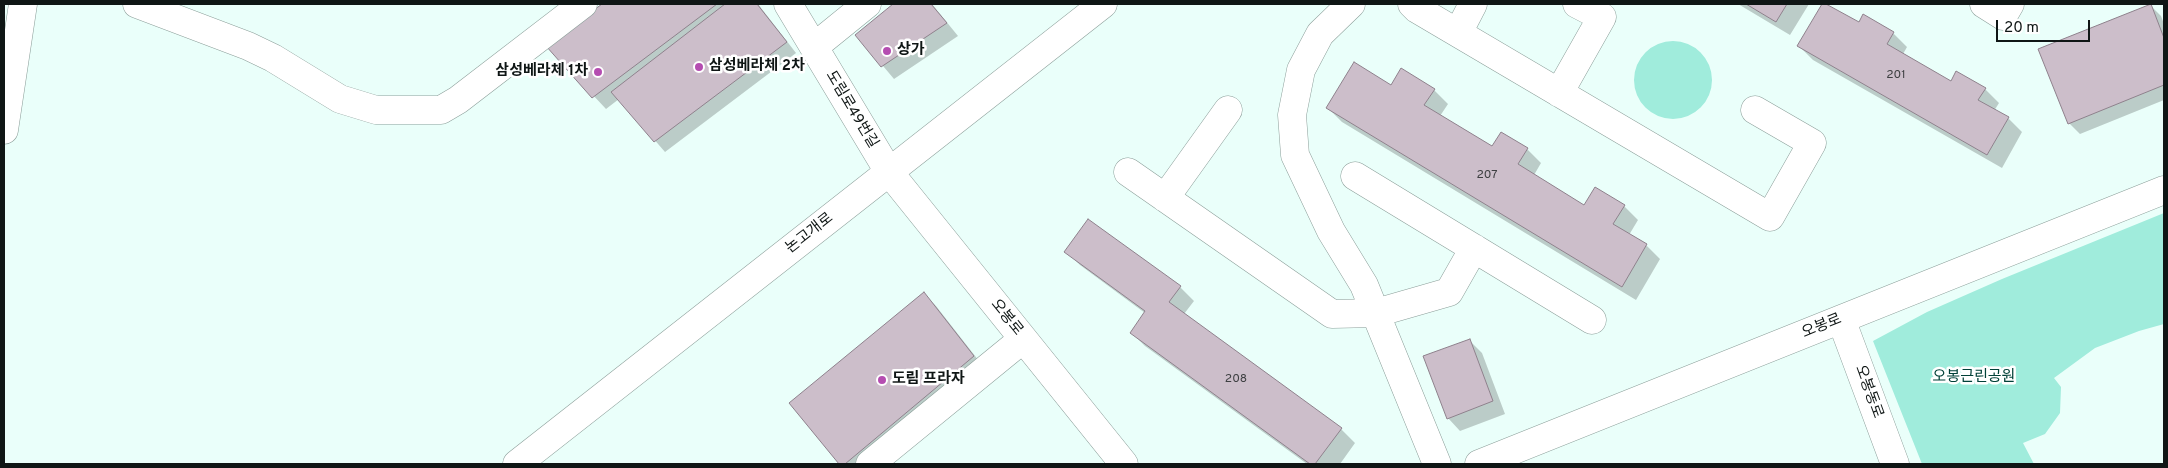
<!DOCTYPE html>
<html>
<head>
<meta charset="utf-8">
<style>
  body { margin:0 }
  #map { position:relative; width:2168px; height:468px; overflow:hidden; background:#eafffa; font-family:Overpass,sans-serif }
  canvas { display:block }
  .frame { position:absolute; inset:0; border:5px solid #0f1615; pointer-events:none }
  .scale { position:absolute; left:1996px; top:20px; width:94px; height:22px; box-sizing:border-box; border:2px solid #0f1615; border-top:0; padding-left:6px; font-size:15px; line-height:18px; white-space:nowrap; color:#0f1615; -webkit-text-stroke:4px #fff; paint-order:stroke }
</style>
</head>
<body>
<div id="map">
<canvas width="2168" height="468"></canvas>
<div class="frame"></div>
<div class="scale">20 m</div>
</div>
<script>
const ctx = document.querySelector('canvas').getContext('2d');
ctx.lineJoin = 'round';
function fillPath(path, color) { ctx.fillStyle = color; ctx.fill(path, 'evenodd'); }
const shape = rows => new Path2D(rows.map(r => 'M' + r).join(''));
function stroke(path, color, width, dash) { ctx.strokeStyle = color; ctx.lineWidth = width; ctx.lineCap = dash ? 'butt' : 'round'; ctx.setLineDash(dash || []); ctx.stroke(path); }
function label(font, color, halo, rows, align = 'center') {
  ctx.font = font + ' Overpass,"Noto Sans KR",sans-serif'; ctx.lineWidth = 5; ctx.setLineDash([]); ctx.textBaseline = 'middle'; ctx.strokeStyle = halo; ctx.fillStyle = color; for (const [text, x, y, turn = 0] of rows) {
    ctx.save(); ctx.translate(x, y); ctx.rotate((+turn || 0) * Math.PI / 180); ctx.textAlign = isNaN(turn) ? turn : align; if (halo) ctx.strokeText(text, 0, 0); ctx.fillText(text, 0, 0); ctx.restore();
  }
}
const green = shape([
  '1634 80a39 39 0 1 1 78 0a39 39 0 1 1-78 0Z',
  [2164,213,2164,324,2139,331,2095,348,2054,378,2061,387,2060,413,2045,434,2023,443,2034,464,1922,464,1873,341,1927,312,2002,279]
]);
const shadow = shape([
  [604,4,758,4,796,53,665,152,619,99,606,109,547,46],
  [895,4,932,4,958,36,894,79,857,35],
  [1738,4,1809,4,1790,35],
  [1823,4,1859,24,1893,33,1907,47,1903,54,1951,82,1985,89,1999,103,1994,111,2008,118,2022,132,2002,168,1813,60,1799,46],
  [2150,5,2161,16,2164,24,2164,100,2080,134,2069,123],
  [1392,86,1434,90,1448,104,1440,116,1492,148,1527,149,1541,163,1534,175,1584,206,1624,206,1638,220,1629,235,1646,245,1660,259,1636,300,1342,122,1328,108],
  [1066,251,1180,287,1194,301,1184,314,1341,429,1355,443,1340,464,1307,464,1145,346,1131,332,1145,313,1080,265],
  [924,294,936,306,986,370,872,464,841,464,791,403],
  [1469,340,1482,353,1505,414,1460,431,1448,418]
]);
const building = shape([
  [602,4,717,4,592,98,546,46,602,4],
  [725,4,757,4,787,42,654,142,611,92,725,4],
  [893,4,931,4,947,23,881,67,855,35,893,4],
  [1746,4,1787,4,1776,22,1746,4],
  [1822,4,1826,4,1859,22,1863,14,1894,32,1887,44,1951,81,1956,71,1986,88,1978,100,2009,117,1987,155,1797,46,1822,4],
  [2151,4,2164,38,2164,85,2068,124,2038,49,2151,4],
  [1354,62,1391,85,1401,68,1435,89,1424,105,1492,146,1501,132,1528,148,1518,164,1584,205,1595,187,1625,205,1613,224,1647,244,1622,287,1326,108,1354,62],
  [1088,219,1181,286,1169,302,1342,428,1315,464,1310,464,1130,333,1145,311,1064,252,1088,219],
  [924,292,974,356,845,464,839,464,789,403,924,292],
  [1470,339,1493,401,1447,419,1423,356,1470,339]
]);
const minor = shape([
  [137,4,248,46,273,58,340,99,376,110,441,110,458,100,583,4],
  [788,4,889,172,1124,464],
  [1351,4,1320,34,1301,70,1292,115,1295,155,1331,231,1364,285,1437,464],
  [1412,4,1417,9,1770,217,1812,143,1755,110],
  [1984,4,2003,16,2010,4],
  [1458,33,1473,4],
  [814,47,867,4],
  [1559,93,1602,17,1577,4],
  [4,130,23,4],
  [1128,172,1332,314,1376,313,1449,292,1474,248],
  [1355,176,1592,320],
  [1165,198,1228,110],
  [1841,319,1895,464],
  [870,464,1023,339],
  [1479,464,2164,190]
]);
const major = shape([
  [517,464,1103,4]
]);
const markers = [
  [887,51,5,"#b54db1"],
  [699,67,5,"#b54db1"],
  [598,72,5,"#b54db1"],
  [882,380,5,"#b54db1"]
];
const numberNames = [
  ["201",1896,76],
  ["207",1487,176],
  ["208",1236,380]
];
const poiNames = [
  ["상가",897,51],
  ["삼성베라체 2차",709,67],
  ["삼성베라체 1차",588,72,"right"],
  ["도림 프라자",892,380]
];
const streetNames = [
  ["도림로49번길",851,110,59],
  ["논고개로",810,234,-38],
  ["오봉로",1006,318,51],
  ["오봉로",1822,327,-22],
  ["오봉동로",1868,392,70]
];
const parkNames = [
  ["오봉근린공원",1974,378]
];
fillPath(green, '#a0ecdc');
fillPath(shadow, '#0003');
fillPath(building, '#ccbeca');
stroke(building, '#8e818c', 1);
stroke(minor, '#8b9e99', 29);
stroke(major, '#8b9e99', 29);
stroke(minor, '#fff', 28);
stroke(major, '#fff', 28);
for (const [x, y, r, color] of markers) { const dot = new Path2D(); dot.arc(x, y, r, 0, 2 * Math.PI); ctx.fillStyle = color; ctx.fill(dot); stroke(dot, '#fff', 2); }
label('12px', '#3e4042', null, numberNames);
label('bold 15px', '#0f1615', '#fff', poiNames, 'left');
label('15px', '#0f1615', '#fff', streetNames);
label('15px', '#004138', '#fff', parkNames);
</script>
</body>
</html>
